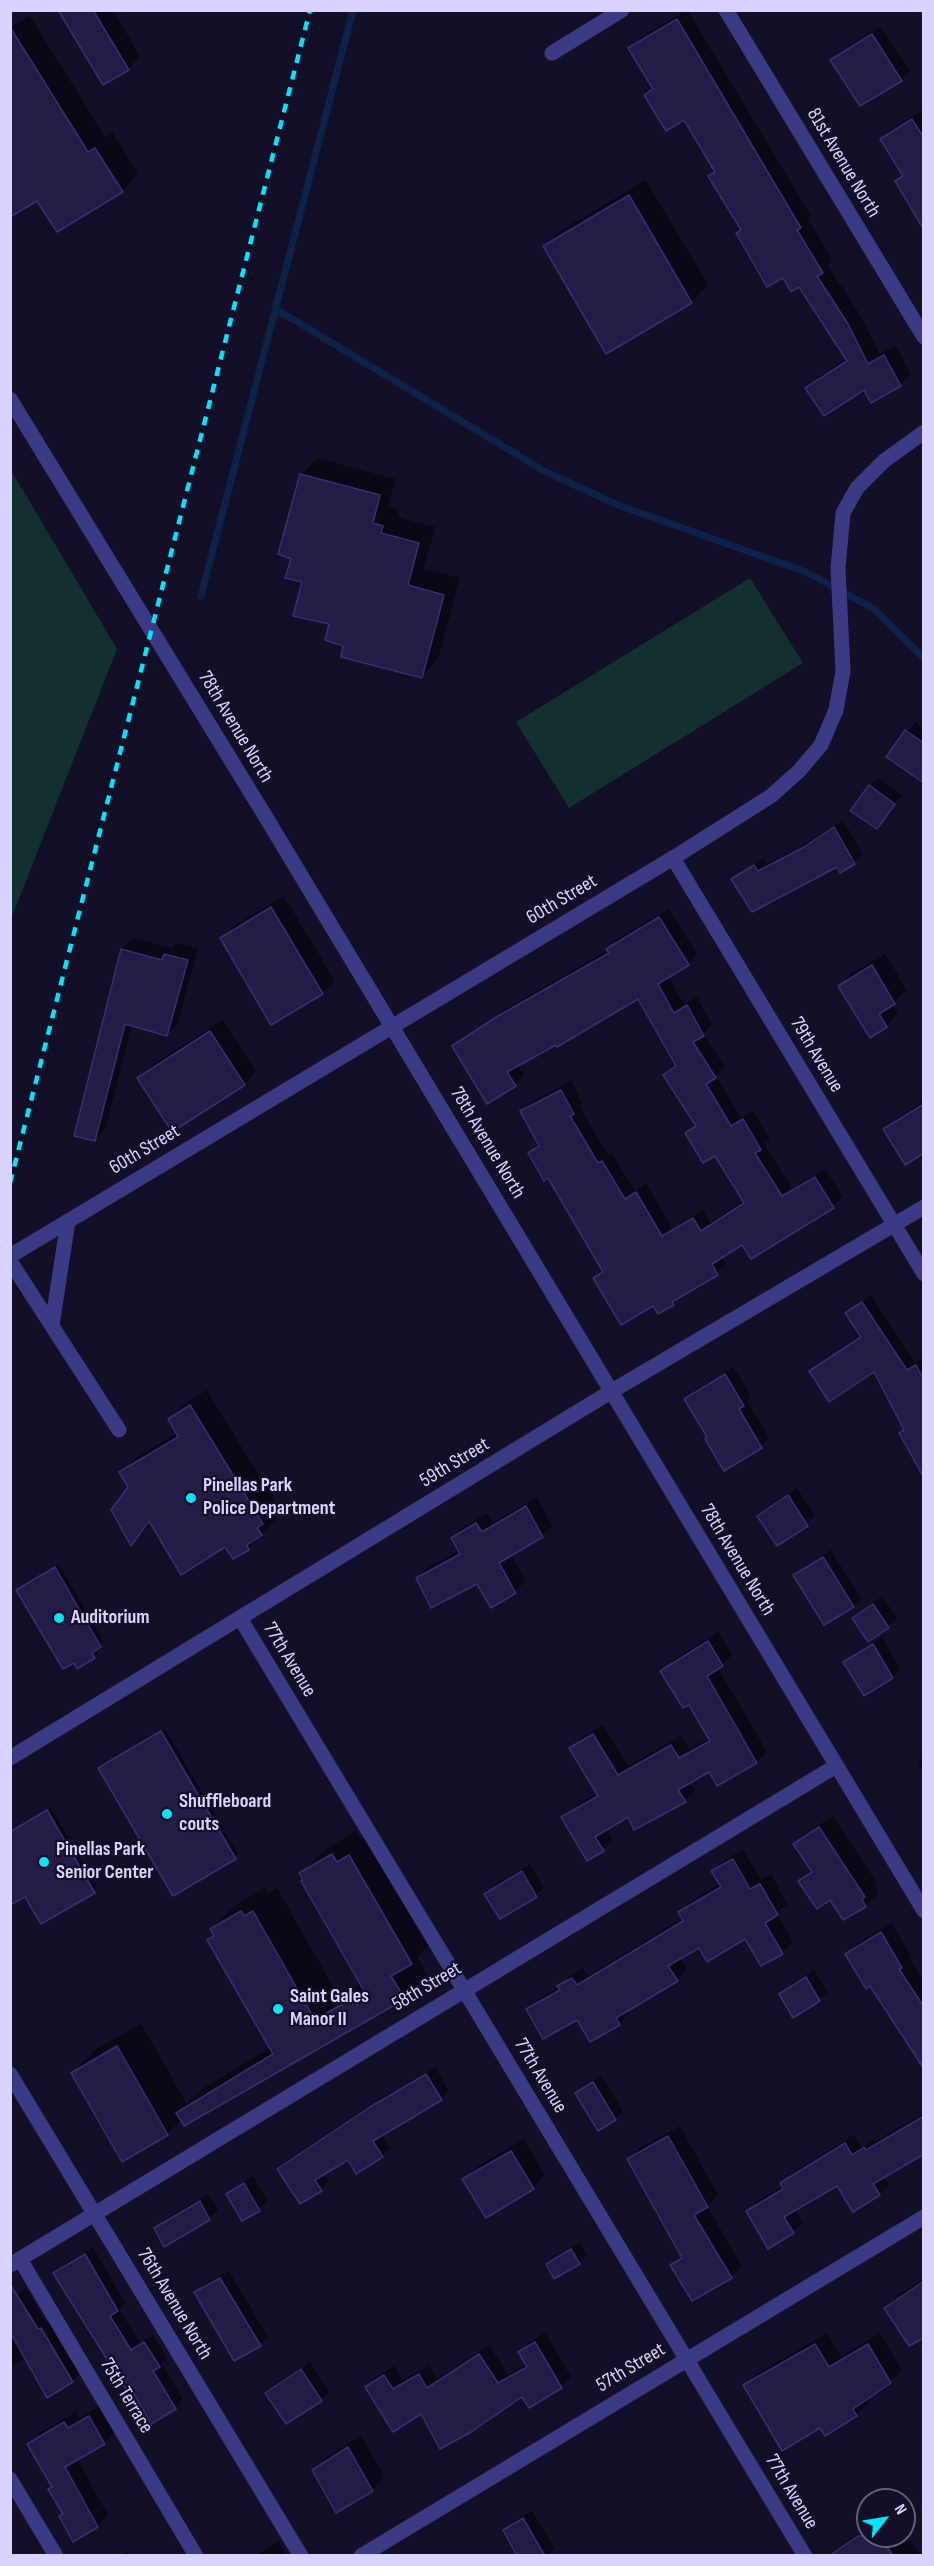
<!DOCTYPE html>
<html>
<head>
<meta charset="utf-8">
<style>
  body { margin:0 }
  #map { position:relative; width:934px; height:2566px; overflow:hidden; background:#130f26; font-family:"Sofia Sans Condensed",sans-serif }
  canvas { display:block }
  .frame { position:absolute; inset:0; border:12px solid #d9d4ff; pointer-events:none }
  .north { position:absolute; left:856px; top:2488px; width:60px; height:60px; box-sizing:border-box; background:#130f26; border:2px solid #625e7d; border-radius:50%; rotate:59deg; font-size:16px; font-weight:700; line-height:24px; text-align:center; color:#d9d4ff }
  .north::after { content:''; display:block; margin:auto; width:21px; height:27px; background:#00e5ff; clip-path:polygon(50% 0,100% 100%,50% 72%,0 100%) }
</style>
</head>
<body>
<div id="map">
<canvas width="934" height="2566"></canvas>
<div class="frame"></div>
<div class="north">N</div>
</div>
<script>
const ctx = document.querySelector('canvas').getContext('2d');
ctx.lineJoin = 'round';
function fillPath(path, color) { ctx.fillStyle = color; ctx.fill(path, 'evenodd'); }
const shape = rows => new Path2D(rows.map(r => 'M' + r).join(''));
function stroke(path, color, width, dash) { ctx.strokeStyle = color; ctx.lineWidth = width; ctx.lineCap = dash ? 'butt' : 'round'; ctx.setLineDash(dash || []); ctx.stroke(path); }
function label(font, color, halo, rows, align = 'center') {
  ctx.font = font + ' "Sofia Sans Condensed",sans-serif'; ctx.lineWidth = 4.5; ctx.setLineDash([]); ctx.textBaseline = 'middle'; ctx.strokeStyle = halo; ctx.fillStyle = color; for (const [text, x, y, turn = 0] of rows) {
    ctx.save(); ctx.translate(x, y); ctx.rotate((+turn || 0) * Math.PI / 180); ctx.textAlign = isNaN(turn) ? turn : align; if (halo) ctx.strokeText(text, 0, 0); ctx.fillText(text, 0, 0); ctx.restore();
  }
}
const green = shape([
  [11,470,117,649,11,919],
  [750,578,803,663,569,808,516,722]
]);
const shadow = shape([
  [68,10,113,10,140,56,128,69],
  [687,10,811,216,808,219,833,261,828,266,859,313,880,354,895,345,911,374,900,385,807,388,818,378,848,358,800,285,783,276,742,229,710,177,716,170,684,118,646,96,654,87,630,49,641,38],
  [30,16,105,137,112,132,138,174,122,191,57,230,10,28],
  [880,27,910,71,902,79,860,104,832,60,840,52],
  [924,110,924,210,897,181,903,175,882,139,893,128],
  [646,180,708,285,691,302,545,246,562,230],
  [318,458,395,479,389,506,399,510,397,517,435,527,424,569,460,578,438,659,422,676,345,645,304,581,292,558,301,475],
  [915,722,924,729,924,776,888,756],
  [878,778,902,795,877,827,870,786],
  [843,820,863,854,841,871,838,865,733,880,763,858,767,864,814,839],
  [284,896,335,981,322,993,222,939,234,926],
  [669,909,697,954,688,964,668,976,684,1004,697,997,712,1025,703,1034,725,1067,716,1076,741,1118,753,1111,770,1139,764,1144,792,1188,825,1169,843,1197,833,1206,751,1256,742,1243,722,1256,726,1264,717,1273,682,1294,673,1304,653,1304,595,1278,603,1270,548,1176,529,1153,539,1143,522,1111,531,1102,571,1081,582,1103,579,1106,608,1155,612,1153,635,1191,646,1184,672,1228,703,1210,710,1223,744,1201,716,1154,686,1133,696,1124,665,1075,677,1064,639,997,518,1065,524,1075,515,1085,454,1046,464,1037,507,1008,609,950,617,939],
  [133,938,172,948,177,943,198,948,178,1023,167,1034,132,1025,106,1128,95,1140,122,949],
  [885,954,907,990,892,1004,898,1013,886,1026,840,986,852,973],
  [223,1020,256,1071,244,1084,139,1078,152,1065],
  [924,1099,924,1152,885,1129,893,1121,917,1106],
  [871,1295,915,1363,924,1358,924,1460,901,1433,905,1429,874,1370,811,1371,819,1363,862,1335,847,1313],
  [733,1367,751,1396,747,1401,769,1438,761,1447,724,1469,709,1437,686,1400,694,1391],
  [207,1390,278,1507,273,1512,277,1518,248,1549,226,1545,151,1522,131,1544,130,1487,121,1473,137,1457,177,1433,170,1419,186,1403],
  [797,1488,815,1516,777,1544,759,1516],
  [537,1497,552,1526,542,1536,511,1555,526,1581,515,1591,491,1606,478,1582,417,1578,428,1567,460,1551,452,1538,463,1527,487,1513,492,1523],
  [831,1550,861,1598,853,1606,795,1575,803,1567],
  [59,1564,104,1642,95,1649,98,1654,94,1657,18,1590],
  [882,1596,897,1618,869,1640,854,1618],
  [718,1632,732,1655,718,1668,767,1752,756,1762,710,1770,689,1782,695,1791,685,1801,628,1815,606,1828,613,1840,603,1850,563,1818,573,1808,598,1793,571,1748,581,1738,603,1725,628,1766,681,1736,689,1749,710,1738,690,1702,662,1671,672,1661],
  [882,1637,900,1669,892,1677,845,1662,854,1654],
  [165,1729,238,1854,235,1858,100,1768],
  [924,1757,924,1771,918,1763],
  [51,1808,98,1888,42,1922,26,1895,10,1900,10,1831],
  [833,1816,877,1883,874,1886,878,1893,865,1906,844,1918,830,1898,800,1881,812,1870,795,1844,808,1832],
  [356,1831,361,1840,373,1833,435,1940,417,1957,427,1974,404,1998,182,2119,167,2134,73,2073,96,2049,141,2024,187,2104,202,2089,270,2048,209,1940,215,1934,212,1929,235,1905,265,1888,268,1893,277,1888,339,1997,361,1984,301,1873,325,1850],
  [743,1850,761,1880,771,1874,787,1904,777,1914,793,1942,782,1953,746,1937,699,1946,680,1957,687,1969,677,1980,627,2009,629,2013,619,2024,528,2009,538,1999,560,1987,570,1976,583,1968,588,1976,683,1918,680,1912,690,1902,720,1884,713,1872,723,1861],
  [530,1864,544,1888,536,1896,486,1894,494,1886],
  [892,1923,911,1956,909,1958,924,1981,924,2050,847,1954,858,1943],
  [814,1970,827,1992,819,2000,780,1994,789,1986],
  [435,2067,449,2091,441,2099,381,2134,390,2148,382,2156,348,2158,324,2173,329,2181,321,2189,279,2169,287,2161,380,2099],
  [601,2075,623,2111,615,2119,577,2094],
  [924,2113,924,2152,883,2176,889,2185,879,2194,838,2184,795,2209,803,2223,793,2232,748,2211,757,2201,783,2186,782,2184,791,2174,854,2135,862,2147,874,2139,876,2141],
  [680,2126,718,2195,707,2206,742,2266,731,2277,672,2265,682,2255,629,2159,640,2148],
  [524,2139,545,2175,533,2188,464,2179,477,2167],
  [253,2176,267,2201,259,2209,243,2219,228,2194,236,2186],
  [208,2194,218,2210,209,2219,165,2245,156,2229,164,2220],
  [580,2242,587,2255,579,2263,547,2264,556,2256],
  [93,2247,125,2302,119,2309,140,2343,153,2335,167,2358,161,2363,183,2399,175,2408,129,2383,55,2273,63,2265],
  [229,2271,268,2337,260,2345,196,2293,204,2284],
  [924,2279,924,2336,886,2308,898,2295],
  [26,2288,46,2322,49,2320,80,2373,72,2381,25,2358,10,2367,10,2297],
  [545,2333,571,2377,561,2387,529,2406,523,2395,422,2412,367,2387,376,2377,394,2366,403,2380,429,2366,437,2379,489,2345,508,2375,527,2364,520,2352,530,2342],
  [827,2333,841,2357,880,2333,902,2370,890,2382,865,2399,868,2403,856,2415,821,2426,745,2386,757,2374],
  [310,2362,329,2392,321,2400,267,2393,275,2385],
  [100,2406,115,2432,105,2443,77,2459,108,2515,97,2526,73,2540,53,2486,29,2444,40,2433,76,2412,79,2418],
  [361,2435,385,2477,372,2490,314,2471,326,2458],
  [868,2510,868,2536,899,2536,904,2544,910,2540,920,2556,876,2556,846,2546,861,2532,855,2522],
  [532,2511,554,2548,547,2556,519,2556,504,2530,513,2522],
  [278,2541,287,2556,255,2556],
  [127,2551,129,2556,120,2556]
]);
const stream = shape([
  [276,309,544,471,618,505,806,572,874,609,924,658],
  [201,596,353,10]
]);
const building = shape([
  [58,10,93,10,129,70,103,85,58,10],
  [677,19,801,228,797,230,823,273,817,276,848,324,868,364,884,355,901,386,871,403,864,390,824,416,805,388,847,361,799,287,791,292,783,278,767,287,736,233,741,230,708,176,715,172,684,120,666,131,644,95,653,89,628,48,677,19],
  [10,27,88,152,95,148,123,192,57,232,37,201,10,217,10,27],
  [872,34,902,81,860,106,830,60,872,34],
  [912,119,924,138,924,230,895,181,903,176,880,139,912,119],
  [629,195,692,303,606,354,543,246,629,195],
  [300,474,380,495,373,523,383,526,381,533,419,543,408,585,444,595,422,678,341,657,343,646,325,640,329,624,293,616,302,582,285,578,291,559,278,554,300,474],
  [905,730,924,743,924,783,886,757,905,730],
  [869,785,895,804,877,829,850,811,869,785],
  [834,827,855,864,840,873,837,867,752,912,731,879,754,865,758,871,804,847,834,827],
  [271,907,323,994,271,1025,220,938,271,907],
  [659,917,689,965,658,984,674,1013,687,1005,704,1036,693,1042,716,1078,706,1084,731,1126,743,1119,761,1150,755,1153,782,1196,815,1177,834,1208,751,1259,742,1245,712,1264,718,1275,672,1302,674,1305,658,1314,653,1306,621,1325,593,1278,603,1272,548,1178,544,1181,528,1153,539,1146,520,1111,561,1090,574,1114,570,1116,598,1163,602,1161,625,1199,636,1192,662,1236,693,1218,701,1231,744,1203,715,1156,703,1163,685,1133,696,1126,663,1075,676,1066,638,999,557,1047,556,1045,507,1072,516,1086,487,1104,452,1046,496,1017,609,953,606,949,659,917],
  [121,949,162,960,164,954,188,960,167,1036,125,1024,95,1141,74,1136,121,949],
  [872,965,895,1004,879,1014,887,1027,870,1038,838,986,872,965],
  [210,1031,245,1085,172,1132,137,1078,210,1031],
  [924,1104,924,1153,905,1165,883,1129,924,1104],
  [862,1302,907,1370,916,1365,924,1380,924,1478,899,1433,904,1430,874,1372,829,1402,809,1371,861,1337,845,1313,862,1302],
  [725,1374,744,1406,739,1409,762,1448,724,1471,705,1439,707,1437,684,1399,725,1374],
  [190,1405,263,1524,257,1528,262,1535,247,1545,249,1550,233,1559,225,1547,181,1575,149,1521,131,1546,111,1510,128,1487,119,1472,178,1437,168,1419,190,1405],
  [788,1495,808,1526,777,1546,757,1516,788,1495],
  [526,1506,543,1537,499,1563,516,1593,491,1608,477,1584,431,1608,416,1578,460,1554,451,1538,476,1523,482,1532,526,1506],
  [823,1557,854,1607,824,1625,793,1575,823,1557],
  [55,1567,101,1647,92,1653,95,1658,77,1669,74,1663,63,1669,16,1590,55,1567],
  [873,1604,889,1628,868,1642,852,1618,873,1604],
  [708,1641,723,1666,707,1676,757,1763,717,1786,709,1772,678,1790,686,1802,634,1830,628,1817,595,1837,604,1851,587,1861,561,1817,598,1796,569,1748,593,1734,618,1775,671,1745,679,1758,710,1741,689,1705,683,1708,660,1671,708,1641],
  [873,1644,893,1678,864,1696,843,1662,873,1644],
  [161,1731,236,1859,173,1896,98,1768,161,1731],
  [47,1810,95,1893,41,1924,25,1897,10,1905,10,1832,47,1810],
  [819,1827,865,1897,862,1899,866,1907,843,1920,830,1900,817,1909,798,1881,812,1872,793,1844,819,1827],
  [332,1854,337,1862,349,1855,412,1964,391,1976,405,1999,184,2126,176,2113,273,2054,207,1940,214,1936,210,1929,241,1911,244,1916,253,1911,315,2020,364,1991,301,1881,303,1880,299,1873,332,1854],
  [733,1859,750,1889,760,1884,778,1915,765,1923,783,1954,761,1966,745,1939,707,1962,699,1948,668,1966,678,1981,616,2018,620,2025,590,2042,577,2020,543,2039,526,2009,560,1990,557,1986,572,1978,577,1985,683,1921,678,1912,721,1887,711,1871,733,1859],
  [522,1871,537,1897,500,1919,484,1894,522,1871],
  [881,1932,902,1968,899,1969,924,2007,924,2069,870,1986,866,1989,845,1954,881,1932],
  [806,1977,820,2001,793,2018,779,1994,806,1977],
  [117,2046,168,2135,122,2162,71,2073,117,2046],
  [426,2074,442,2100,373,2141,383,2157,356,2174,348,2160,315,2180,322,2191,300,2204,277,2169,370,2107,426,2074],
  [593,2082,616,2120,598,2131,575,2093,593,2082],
  [924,2116,924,2154,873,2184,880,2195,853,2212,837,2186,784,2217,794,2233,768,2249,746,2211,783,2189,780,2183,845,2143,852,2155,864,2147,866,2150,924,2116],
  [668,2136,708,2207,694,2215,732,2278,692,2301,670,2265,682,2258,627,2159,668,2136],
  [511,2151,534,2189,486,2218,462,2179,511,2151],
  [244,2183,260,2211,242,2221,226,2194,244,2183],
  [200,2201,210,2220,164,2247,154,2228,200,2201],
  [571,2249,580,2264,554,2279,546,2264,571,2249],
  [85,2254,118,2311,110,2316,131,2350,144,2342,160,2367,153,2371,176,2409,151,2424,129,2385,125,2388,53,2273,85,2254],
  [220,2278,261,2346,234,2361,194,2292,220,2278],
  [924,2281,924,2338,909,2346,884,2308,924,2281],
  [10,2284,38,2329,41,2328,73,2382,47,2398,10,2332,10,2284],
  [535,2342,562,2388,529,2408,522,2397,471,2432,440,2449,421,2414,393,2432,365,2387,384,2375,393,2389,419,2374,427,2388,479,2354,498,2383,527,2367,518,2352,535,2342],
  [815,2344,829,2367,868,2344,891,2383,853,2409,857,2416,825,2436,820,2428,782,2451,743,2385,815,2344],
  [301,2369,322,2401,286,2424,265,2393,301,2369],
  [89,2416,105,2444,65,2467,98,2527,73,2542,59,2516,63,2514,48,2489,52,2487,27,2444,64,2422,68,2428,89,2416],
  [348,2447,373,2491,336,2513,312,2470,348,2447],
  [523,2518,545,2556,517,2556,503,2530,523,2518],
  [858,2536,880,2536,893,2556,829,2556,858,2536]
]);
const minor = shape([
  [726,10,924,337],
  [552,53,622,10],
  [673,858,924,1274],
  [10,1261,119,1430],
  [52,1325,68,1221],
  [240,1618,805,2556],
  [10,1758,612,1391,924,1207],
  [10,2074,301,2556],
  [20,2259,196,2556],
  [10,2265,836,1766],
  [10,2479,56,2556],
  [361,2556,924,2217]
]);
const tertiary = shape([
  [10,399,267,819,924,1911],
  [10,1256,673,858,771,796,799,771,821,745,836,710,843,671,838,568,843,513,857,488,884,461,924,432]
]);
const rail = shape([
  [10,1183,310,10]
]);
const markers = [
  [191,1498,6,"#00e5ff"],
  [59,1618,6,"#00e5ff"],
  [167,1814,6,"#00e5ff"],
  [44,1862,6,"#00e5ff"],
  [278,2009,6,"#00e5ff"]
];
const streetNames = [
  ["81st Avenue North",843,163,59],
  ["78th Avenue North",235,727,59],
  ["60th Street",562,900,-31],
  ["79th Avenue",816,1055,59],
  ["78th Avenue North",487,1143,59],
  ["60th Street",145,1150,-31],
  ["59th Street",455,1463,-31],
  ["78th Avenue North",737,1560,59],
  ["77th Avenue",289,1660,59],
  ["58th Street",427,1987,-31],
  ["77th Avenue",540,2076,59],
  ["76th Avenue North",174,2304,59],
  ["57th Street",631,2368,-31],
  ["75th Terrace",126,2396,59],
  ["77th Avenue",791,2492,59]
];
const poiNames = [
  ["Pinellas Park",203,1486],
  ["Police Department",203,1509],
  ["Auditorium",71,1618],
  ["Shuffleboard",179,1802],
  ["couts",179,1825],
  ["Pinellas Park",56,1850],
  ["Senior Center",56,1873],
  ["Saint Gales",290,1997],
  ["Manor II",290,2020]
];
fillPath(green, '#12302f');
fillPath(shadow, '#0007');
stroke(stream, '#0c2248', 7);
fillPath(building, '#241b47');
stroke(building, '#3b2d73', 1.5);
stroke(minor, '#3d3a85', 15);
stroke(tertiary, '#3d3a85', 15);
stroke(rail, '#00e5ff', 4.5, [9, 8]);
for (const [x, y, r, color] of markers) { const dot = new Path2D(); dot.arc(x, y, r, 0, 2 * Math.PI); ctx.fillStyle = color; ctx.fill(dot); stroke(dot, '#130f26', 2); }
label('20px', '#d9d4ff', '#130f26', streetNames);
label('bold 20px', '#d9d4ff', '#130f26', poiNames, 'left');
</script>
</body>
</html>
